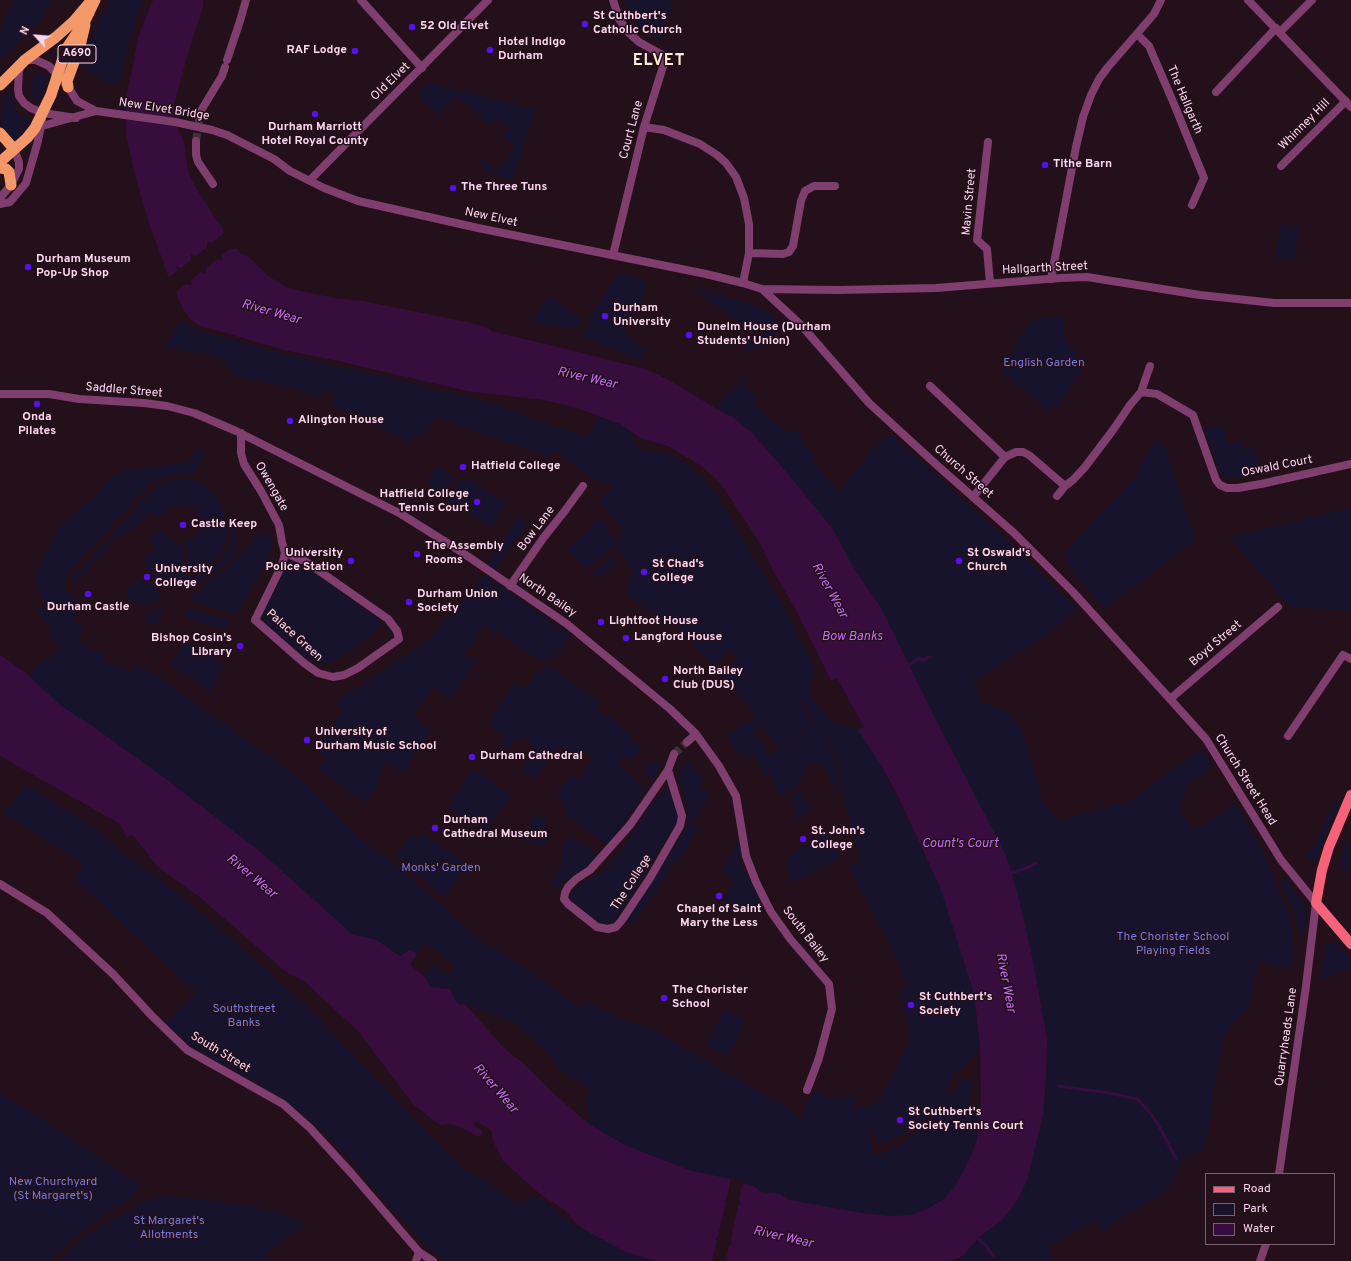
<!DOCTYPE html>
<html>
<head>
<meta charset="utf-8">
<style>
  body { margin:0 }
  #map { position:relative; width:1351px; height:1261px; overflow:hidden; background:#23101b; font-family:Overpass,sans-serif }
  canvas { display:block }
  .legend { position:absolute; left:1205px; top:1173px; width:130px; height:72px; box-sizing:border-box; background:#23101b; border:1px solid #7a5f70; margin:0; padding:5px 7px; list-style:none; font-size:12px; color:#fcd5ef }
  .legend li { display:flex; align-items:center; gap:8px; height:20px }
  .legend b { width:20px; border:1px solid #7a5f70 }
  .north { position:absolute; left:16px; top:16px; width:40px; height:40px; -webkit-text-stroke:3px #23101b; paint-order:stroke; rotate:296deg; font-size:11px; font-weight:700; line-height:16px; text-align:center; color:#fcd5ef }
  .north::after { content:''; display:block; margin:auto; width:14px; height:18px; background:#fcd5ef; clip-path:polygon(50% 0,100% 100%,50% 72%,0 100%) }
</style>
</head>
<body>
<div id="map">
<canvas width="1351" height="1261"></canvas>
<ul class="legend">
<li><b style="height:5px;background:#f4637a"></b>Road</li>
<li><b style="height:11px;background:#18132c"></b>Park</li>
<li><b style="height:11px;background:#370d3e"></b>Water</li>
</ul>
<div class="north">N</div>
</div>
<script>
const ctx = document.querySelector('canvas').getContext('2d');
ctx.lineJoin = 'round';
function fillPath(path, color) { ctx.fillStyle = color; ctx.fill(path, 'evenodd'); }
const shape = rows => new Path2D(rows.map(r => 'M' + r).join(''));
function stroke(path, color, width, dash) { ctx.strokeStyle = color; ctx.lineWidth = width; ctx.lineCap = dash ? 'butt' : 'round'; ctx.setLineDash(dash || []); ctx.stroke(path); }
function label(font, color, halo, rows, align = 'center') {
  ctx.font = font + ' Overpass,sans-serif'; ctx.lineWidth = 3; ctx.setLineDash([]); ctx.textBaseline = 'middle'; ctx.strokeStyle = halo; ctx.fillStyle = color; for (const [text, x, y, turn = 0] of rows) {
    ctx.save(); ctx.translate(x, y); ctx.rotate((+turn || 0) * Math.PI / 180); ctx.textAlign = isNaN(turn) ? turn : align; if (halo) ctx.strokeText(text, 0, 0); ctx.fillText(text, 0, 0); ctx.restore();
  }
}
const green = shape([
  [13,0,53,0,38,23,19,41,15,47,0,60,0,31],
  [111,0,143,0,129,41,119,85,108,83,78,65,91,37],
  [624,0,673,0,661,41,646,33,639,27,633,20],
  [39,73,46,76,47,79,42,98,37,101,33,99,32,80,36,74],
  [428,83,536,109,512,181,484,170,485,167,478,159,480,157,496,171,516,148,503,137,509,130,496,118,489,125,456,95,439,115,417,94],
  [12,87,13,106,20,115,30,120,15,141,13,141,2,126,0,116,5,98,8,91],
  [1281,224,1299,229,1294,261,1275,258],
  [618,274,646,280,644,298,623,331,647,350,640,361,582,336,589,319],
  [695,287,750,304,758,307,778,320,752,333,693,288],
  [549,296,583,320,575,329,532,322],
  [1060,317,1063,318,1065,339,1075,350,1080,359,1082,370,1058,407,1052,406,1049,411,1002,373,1021,334,1033,319],
  [180,321,200,331,227,339,233,340,282,354,407,382,500,405,531,419,564,429,586,438,594,425,601,416,622,425,629,430,638,449,668,454,688,465,704,479,723,505,756,562,782,604,817,672,812,676,812,696,828,720,858,730,881,765,912,828,940,887,946,902,974,993,980,1047,960,1069,951,1077,948,1092,956,1093,958,1079,973,1082,968,1105,981,1112,976,1143,966,1167,955,1186,944,1199,927,1209,912,1215,888,1216,863,1213,789,1200,780,1194,761,1192,755,1187,726,1178,689,1170,625,1145,590,1125,587,1099,591,1090,560,1069,547,1052,515,1022,465,1004,460,1005,455,1000,450,989,431,987,425,976,434,964,450,976,457,966,426,943,417,954,410,950,400,956,375,939,353,935,262,853,166,779,91,725,61,706,29,676,39,665,51,658,60,645,47,635,53,628,42,618,35,607,45,607,43,604,35,580,38,573,38,568,53,541,55,533,61,525,98,493,112,476,127,471,191,461,191,457,193,452,197,450,201,450,205,452,195,472,191,474,171,475,158,479,152,482,64,576,67,579,62,584,66,591,79,602,77,604,80,607,72,624,76,625,77,623,84,627,77,643,80,644,81,643,93,649,92,650,96,652,97,651,105,654,102,660,130,673,134,664,152,672,270,757,310,787,354,833,392,862,483,942,527,969,557,990,580,1009,587,1001,624,1021,647,1026,775,1101,784,1104,800,1119,813,1092,832,1097,843,1097,854,1094,855,1112,861,1108,872,1106,881,1097,909,1042,906,1020,899,991,906,986,897,957,849,867,861,860,846,808,843,795,841,776,833,747,825,735,825,732,823,735,824,736,831,748,840,777,841,792,820,763,808,762,802,776,797,780,799,784,784,796,777,793,776,786,770,773,764,776,755,754,749,759,743,752,739,755,727,736,749,720,750,723,757,716,720,674,738,660,731,650,715,665,703,655,686,635,675,624,647,609,626,593,633,570,617,549,622,529,598,500,613,488,593,478,556,451,547,456,436,417,428,431,407,441,332,404,336,394,324,390,321,399,307,393,296,388,282,386,236,376,219,356,164,348],
  [800,698,816,721,779,750,771,754,767,753,759,738,756,738,753,732,762,725,779,749,812,723,813,721,799,699],
  [931,1116,935,1120,901,1145,887,1152,873,1155,868,1125,879,1143,889,1142],
  [780,326,778,332,763,347,759,349,741,352,748,341],
  [747,375,745,387,758,397,754,405,788,434,796,429,803,437,800,441,817,457,812,461,839,493,871,451,882,439,893,436,1017,549,1076,608,1053,630,973,682,980,701,1009,713,1023,732,1033,768,1044,806,1061,821,1087,812,1129,802,1201,749,1213,766,1186,786,1180,811,1194,831,1236,803,1264,854,1290,920,1293,941,1292,969,1258,962,1252,996,1246,1010,1223,1037,1205,1148,1182,1159,1168,1190,1126,1215,1101,1234,1094,1220,1049,1247,1053,1261,950,1261,963,1256,978,1238,1002,1220,1027,1181,1043,1115,1046,1080,1047,1038,1032,956,1018,895,1006,855,939,726,880,606,855,570,832,528,782,467,753,434,715,408],
  [1223,425,1227,444,1241,441,1243,450,1254,447,1261,474,1231,479,1222,475,1220,471,1204,429],
  [1155,441,1165,447,1195,540,1105,609,1066,563,1067,557,1065,553,1135,477],
  [437,468,442,468,454,479,445,496,441,495,428,484,427,482,429,478],
  [462,476,506,503,492,527,448,500],
  [178,479,193,480,202,484,216,497,223,509,227,531,226,542,222,551,213,561,201,570,195,571,187,571,186,568,189,551,187,550,184,540,194,538,201,528,198,511,184,504,171,506,164,514,154,518,155,514,150,512,148,513,144,523,113,539,110,538,110,543,112,544,75,583,70,581,153,490,162,483],
  [1351,508,1351,611,1290,607,1229,537],
  [519,517,526,521,526,526,517,540,515,539,495,571,486,564],
  [601,518,616,544,587,569,568,550],
  [230,528,234,528,238,541,233,558,224,567,202,581,180,583,177,580,168,587,148,570,145,556,156,551,150,540,152,536,163,531,165,535,185,550,182,574,184,574,184,577,186,577,187,575,198,575,206,573,221,560,229,547,231,540],
  [256,534,271,535,271,550,266,561,237,614,191,601,193,591,200,593,205,584,229,567,251,544],
  [612,555,618,561,598,578,592,572],
  [296,561,380,620,378,629,334,662,319,664,304,657,263,621,262,611,288,563],
  [485,575,570,635,558,652,546,664,601,702,595,709,604,717,608,714,633,737,631,740,642,749,631,761,625,756,617,765,647,789,608,846,566,814,568,811,561,806,564,801,558,797,559,795,557,794,565,782,568,781,568,778,570,775,578,781,593,757,582,750,577,758,558,746,536,779,522,770,531,756,534,749,531,742,525,738,518,739,512,744,509,749,501,744,506,736,488,724,515,683,526,690,537,672,540,674,546,664,487,626,481,628,477,633,479,634,470,649,467,647,464,652,466,659,468,660,472,660,475,657,478,659,451,699,433,687,413,716,432,729,402,773,387,763,380,774,378,785,366,803,318,768,326,759,314,748,342,714,342,711,336,702,430,639],
  [137,581,148,583,156,587,161,593,160,599,154,603,143,605,135,603,130,600,127,596,127,589,129,586],
  [166,607,155,625,141,619,142,616],
  [188,608,228,620,231,621,226,629,186,618],
  [184,642,225,664,210,692,172,665],
  [652,761,661,767,653,780,644,773],
  [690,761,704,782,700,786,703,793,708,791,710,797,703,805,691,824,698,829,679,860,677,859,633,925,628,920,685,830,689,821,678,771],
  [473,769,511,795,486,832,448,807],
  [27,785,104,835,128,857,177,892,308,1007,396,1100,452,1158,468,1172,485,1180,507,1197,516,1202,525,1203,530,1196,541,1199,575,1227,590,1233,626,1252,656,1261,446,1261,429,1247,392,1209,340,1148,321,1130,281,1098,190,1045,166,1024,198,993,75,880,84,864,4,813],
  [666,789,669,789,678,817,675,824,615,921,603,924,597,922,581,909,572,899,571,894,574,889,581,883,593,878,610,866,619,855,650,805],
  [799,791,812,810,797,820,794,813,797,812,795,806,792,807,790,801,794,799,792,796],
  [1335,800,1339,802,1322,844,1316,859,1312,862,1306,859,1314,845],
  [538,814,546,820,546,825,549,836,544,848,532,841,529,843,522,838],
  [1351,832,1351,875,1342,868,1337,866],
  [827,833,841,857,793,883,786,865,791,854],
  [422,834,469,865,444,898,397,855,411,835,418,840],
  [570,838,591,850,596,855,596,860,587,868,570,877,557,887,552,888,550,885,560,869,564,843,566,840],
  [739,840,741,865,763,902,761,907,752,912,724,902,733,878,721,872],
  [1285,877,1303,904,1307,916,1303,936,1299,936,1293,909,1280,881],
  [1325,944,1339,944,1351,959,1351,969,1321,980],
  [724,1010,746,1021,728,1056,706,1045],
  [0,1093,51,1125,141,1186,129,1199,72,1238,50,1261,0,1261],
  [171,1195,273,1210,304,1224,267,1253,272,1261,59,1261,80,1239,150,1199]
]);
const water = shape([
  [153,0,203,0,203,7,191,43,174,104,175,122,184,141,188,172,196,188,216,219,241,253,247,255,268,276,286,287,297,290,334,298,363,301,472,323,488,328,493,332,551,345,645,369,669,380,715,408,734,418,753,434,782,467,832,528,855,570,880,606,939,726,1006,855,1018,895,1032,956,1047,1038,1046,1080,1043,1115,1027,1181,1016,1202,1002,1220,978,1238,963,1256,950,1261,656,1261,626,1252,590,1233,575,1223,566,1211,540,1194,503,1161,494,1143,491,1130,475,1121,473,1125,483,1132,479,1137,458,1126,450,1124,440,1125,413,1104,358,1031,305,982,286,972,202,899,157,866,133,835,126,837,120,824,0,756,0,655,25,672,61,706,91,725,166,779,262,853,353,935,375,939,400,956,410,950,417,954,410,965,424,976,431,987,450,989,455,1000,460,1005,465,1004,505,1049,523,1063,553,1093,590,1125,625,1145,689,1170,726,1178,755,1187,761,1192,780,1194,789,1200,863,1213,888,1216,912,1215,927,1209,944,1199,955,1186,966,1167,976,1143,981,1112,980,1047,974,993,940,887,898,796,881,765,858,730,864,727,837,678,831,681,796,610,773,571,761,545,722,485,703,467,668,446,640,438,622,425,578,408,544,400,467,391,334,360,284,350,198,325,190,319,183,309,169,278,150,226,134,172,126,133,126,98,139,35]
]);
const pier = shape([
  [223,229,226,230,239,248,242,252,247,253,247,255,241,254,237,249,230,249,222,255,222,261,217,259,206,268,206,274,201,272,191,280,192,285,186,284,177,291,177,297,175,296,167,279,177,271,176,266,181,268,191,260,191,254,196,256,207,247,207,242,212,243,223,234],
  [731,1177,743,1181,739,1201,741,1202,740,1205,738,1206,731,1240,732,1242,732,1244,729,1245,726,1261,712,1261,717,1241,715,1239,716,1237,718,1236,726,1203,724,1201,725,1199,727,1198]
]);
const stream = shape([
  [909,665,919,658,923,660,931,657],
  [1009,874,1029,867,1036,863],
  [1059,1086,1109,1093,1137,1099,1151,1114,1160,1128,1176,1159],
  [976,1237,987,1247,993,1256]
]);
const minorTunnel = shape([
  [196,141,199,121],
  [674,754,687,742]
]);
const minor = shape([
  [361,0,422,68],
  [613,0,619,19,628,32,639,42,666,57,644,127,613,255],
  [1248,0,1351,107],
  [1280,32,1312,0],
  [1137,34,1149,46,1174,104,1204,178,1192,205],
  [227,60,240,21,246,0],
  [1216,92,1276,28],
  [199,118,202,109,222,76,225,67],
  [644,127,664,130,700,144,717,155,726,163,736,177,744,198,749,224,749,253,743,283],
  [196,141,196,155,198,162,213,184],
  [988,142,977,240,987,249,990,283],
  [1281,166,1346,101],
  [310,180,488,0],
  [0,198,11,185,19,169,19,162,14,149],
  [0,204,10,202,26,183,38,141,42,121],
  [749,253,783,254,789,252,793,246,801,201,805,191,814,186,835,186],
  [1051,279,1076,147,1083,117,1091,95,1099,79,1108,67,1154,14,1161,0],
  [930,386,1005,457],
  [1141,392,1150,366],
  [0,394,49,394,79,399,144,403,167,406,194,413,236,431,401,514,460,551,567,624,670,709,696,734,719,766,736,796,746,856,756,882,771,912,791,940,829,984,832,1009,819,1058,807,1090],
  [241,433,241,453,244,464,261,491,279,525,282,542,285,553],
  [1057,496,1065,486],
  [973,497,1005,457,1016,452,1023,452,1029,455,1065,486,1073,480,1085,467,1113,430,1130,405,1141,392,1157,394,1193,415,1216,480,1220,485,1227,488,1238,488,1261,484,1351,464],
  [285,553,305,561,388,619,397,631,399,639,358,668,344,675,333,677,318,673,304,663,255,620,282,565,285,553],
  [510,586,544,537,564,512,583,486],
  [1170,699,1278,607],
  [1288,736,1343,655,1351,659],
  [687,742,696,734],
  [668,770,682,816,680,826,650,878,622,920,616,927,608,929,597,927,568,904,564,899,565,893,568,887,576,879,590,870,630,825,668,770,674,754],
  [0,884,47,913,113,974,152,1016,187,1050,283,1104,310,1128,352,1174,419,1252,433,1261],
  [416,1261,419,1252]
]);
const tertiary = shape([
  [25,60,36,60,49,66,68,87,77,101,96,111,175,122],
  [21,65,19,71,18,89,19,96,24,103,31,108,43,113,76,118],
  [35,128,96,111],
  [227,135,274,159,290,171,324,188,358,201,478,228,706,274,743,283,762,289,837,290,936,288,1060,278,1087,277,1200,295,1274,303,1351,303],
  [762,289,801,325,869,403,939,467,1014,533,1072,591,1170,699,1206,739,1281,860,1316,903,1306,986,1279,1174],
  [1260,1261,1266,1244]
]);
const primary = shape([
  [1351,795,1329,847,1322,870,1316,903,1351,944]
]);
const trunk = shape([
  [0,85,25,60,56,37,74,21,90,2],
  [68,87,67,81,80,46,85,25],
  [0,133,14,149],
  [0,162,27,138,35,128,51,95,66,49,85,21,95,0],
  [0,168,6,169,9,172,11,185]
]);
const tertiaryBridge = shape([
  [175,122,212,130,227,135]
]);
const markers = [
  [585,24,4,"#5610ec"],
  [412,27,4,"#5610ec"],
  [490,50,4,"#5610ec"],
  [355,51,4,"#5610ec"],
  [315,114,4,"#5610ec"],
  [1045,165,4,"#5610ec"],
  [453,188,4,"#5610ec"],
  [28,267,4,"#5610ec"],
  [605,316,4,"#5610ec"],
  [689,335,4,"#5610ec"],
  [37,404,4,"#5610ec"],
  [290,421,4,"#5610ec"],
  [463,467,4,"#5610ec"],
  [477,502,4,"#5610ec"],
  [183,525,4,"#5610ec"],
  [417,554,4,"#5610ec"],
  [351,561,4,"#5610ec"],
  [959,561,4,"#5610ec"],
  [644,572,4,"#5610ec"],
  [147,577,4,"#5610ec"],
  [88,594,4,"#5610ec"],
  [409,602,4,"#5610ec"],
  [601,622,4,"#5610ec"],
  [626,638,4,"#5610ec"],
  [240,646,4,"#5610ec"],
  [665,679,4,"#5610ec"],
  [307,740,4,"#5610ec"],
  [472,757,4,"#5610ec"],
  [435,828,4,"#5610ec"],
  [803,839,4,"#5610ec"],
  [719,896,4,"#5610ec"],
  [664,998,4,"#5610ec"],
  [911,1005,4,"#5610ec"],
  [900,1120,4,"#5610ec"]
];
const shields = [
  [77,54,38]
];
const shieldNames = [
  ["A690",77,54]
];
const poiNames = [
  ["St Cuthbert's",593,17],
  ["Catholic Church",593,31],
  ["52 Old Elvet",420,27],
  ["Hotel Indigo",498,43],
  ["Durham",498,57],
  ["RAF Lodge",347,51,"right"],
  ["Durham Marriott",315,128,"center"],
  ["Hotel Royal County",315,142,"center"],
  ["Tithe Barn",1053,165],
  ["The Three Tuns",461,188],
  ["Durham Museum",36,260],
  ["Pop-Up Shop",36,274],
  ["Durham",613,309],
  ["University",613,323],
  ["Dunelm House (Durham",697,328],
  ["Students' Union)",697,342],
  ["Onda",37,418,"center"],
  ["Pilates",37,432,"center"],
  ["Alington House",298,421],
  ["Hatfield College",471,467],
  ["Hatfield College",469,495,"right"],
  ["Tennis Court",469,509,"right"],
  ["Castle Keep",191,525],
  ["The Assembly",425,547],
  ["Rooms",425,561],
  ["University",343,554,"right"],
  ["Police Station",343,568,"right"],
  ["St Oswald's",967,554],
  ["Church",967,568],
  ["St Chad's",652,565],
  ["College",652,579],
  ["University",155,570],
  ["College",155,584],
  ["Durham Union",417,595],
  ["Society",417,609],
  ["Durham Castle",88,608,"center"],
  ["Lightfoot House",609,622],
  ["Langford House",634,638],
  ["Bishop Cosin's",232,639,"right"],
  ["Library",232,653,"right"],
  ["North Bailey",673,672],
  ["Club (DUS)",673,686],
  ["University of",315,733],
  ["Durham Music School",315,747],
  ["Durham Cathedral",480,757],
  ["Durham",443,821],
  ["Cathedral Museum",443,835],
  ["St. John's",811,832],
  ["College",811,846],
  ["Chapel of Saint",719,910,"center"],
  ["Mary the Less",719,924,"center"],
  ["The Chorister",672,991],
  ["School",672,1005],
  ["St Cuthbert's",919,998],
  ["Society",919,1012],
  ["St Cuthbert's",908,1113],
  ["Society Tennis Court",908,1127]
];
const streetNames = [
  ["Old Elvet",391,82,-44],
  ["The Hallgarth",1184,100,67],
  ["New Elvet Bridge",164,110,9],
  ["Whinney Hill",1305,125,-45],
  ["Court Lane",632,130,-75],
  ["Mavin Street",970,202,-85],
  ["New Elvet",491,218,12],
  ["Hallgarth Street",1045,269,-3],
  ["Saddler Street",124,391,5],
  ["Oswald Court",1277,467,-11],
  ["Church Street",963,472,41],
  ["Owengate",271,487,60],
  ["Bow Lane",537,529,-53],
  ["North Bailey",547,596,34],
  ["Palace Green",294,636,42],
  ["Boyd Street",1216,644,-40],
  ["Church Street Head",1245,780,58],
  ["The College",632,883,-57],
  ["South Bailey",805,935,52],
  ["Quarryheads Lane",1287,1037,-82],
  ["South Street",220,1053,31]
];
const parkNames = [
  ["English Garden",1044,364],
  ["Monks' Garden",441,869],
  ["The Chorister School",1173,938],
  ["Playing Fields",1173,952],
  ["Southstreet",244,1010],
  ["Banks",244,1024],
  ["New Churchyard",53,1183],
  ["(St Margaret's)",53,1197],
  ["St Margaret's",169,1222],
  ["Allotments",169,1236]
];
const waterNames = [
  ["River Wear",271,313,16],
  ["River Wear",587,379,13],
  ["River Wear",829,591,61],
  ["Bow Banks",852,637],
  ["Count's Court",960,844],
  ["River Wear",251,877,40],
  ["River Wear",1005,983,79],
  ["River Wear",495,1089,49],
  ["River Wear",783,1238,13]
];
const districtNames = [
  ["ELVET",659,62]
];
fillPath(green, '#18132c');
fillPath(water, '#370d3e');
fillPath(pier, '#23101b');
stroke(stream, '#370d3e', 3);
stroke(minorTunnel, '#442e3b', 8, [8, 4]);
stroke(minor, '#7f3e6e', 8);
stroke(tertiary, '#7f3e6e', 8);
stroke(primary, '#f4637a', 10);
stroke(trunk, '#f49769', 11);
stroke(tertiaryBridge, '#7f3e6e', 8);
for (const [x, y, r, color] of markers) { const dot = new Path2D(); dot.arc(x, y, r, 0, 2 * Math.PI); ctx.fillStyle = color; ctx.fill(dot); stroke(dot, '#23101b', 1.5); }
for (const [x, y, w] of shields) { const box = new Path2D(); box.roundRect(x - w / 2, y - 9, w, 18, 3); ctx.fillStyle = '#23101b'; ctx.fill(box); stroke(box, '#fcd5ef', 1); }
label('bold 11px', '#fcd5ef', null, shieldNames);
label('bold 12px', '#fcd5ef', '#23101b', poiNames, 'left');
label('12px', '#fcd5ef', '#23101b', streetNames);
label('12px', '#7578db', '#23101b', parkNames);
label('italic 13px', '#c86af5', '#23101b', waterNames);
ctx.letterSpacing = '1px';
label('bold 16px', '#fcecd6', '#23101b', districtNames);
ctx.letterSpacing = '0px';
</script>
</body>
</html>
